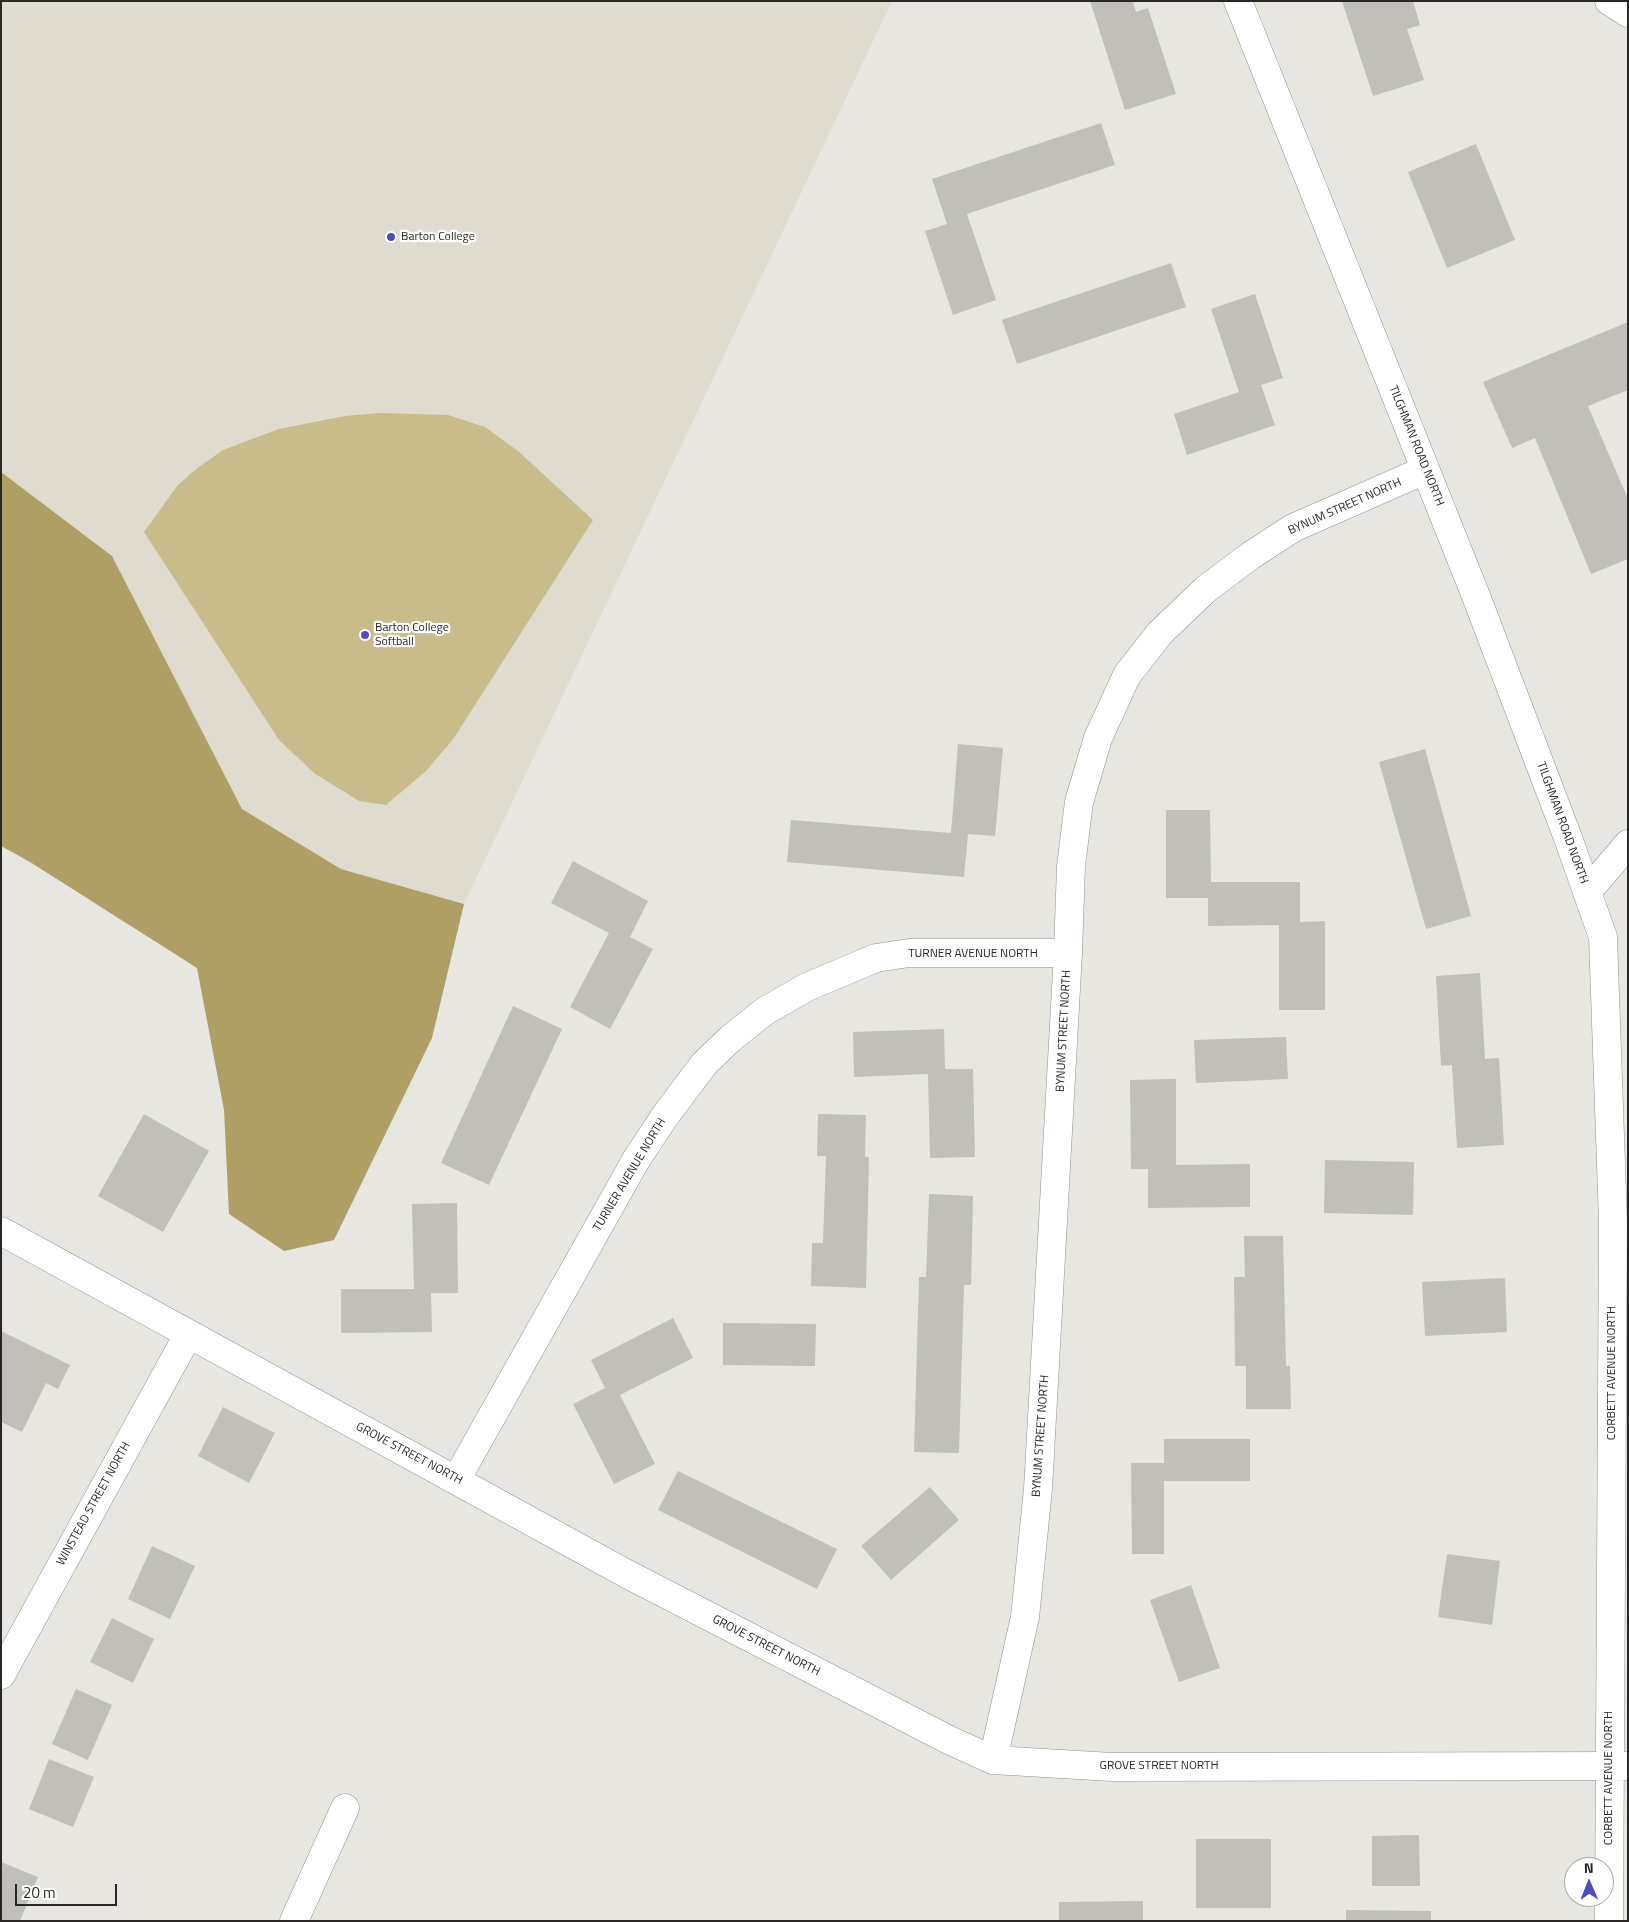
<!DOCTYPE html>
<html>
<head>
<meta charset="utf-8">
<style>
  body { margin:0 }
  #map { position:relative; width:1629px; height:1922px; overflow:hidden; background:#e7e6e0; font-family:"Titillium Web",sans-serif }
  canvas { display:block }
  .frame { position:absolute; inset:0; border:2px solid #282725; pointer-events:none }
  .north { position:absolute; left:1564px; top:1857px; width:50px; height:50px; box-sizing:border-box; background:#fff; border:1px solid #a9a9a8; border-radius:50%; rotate:359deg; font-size:14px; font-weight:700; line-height:20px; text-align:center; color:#282725 }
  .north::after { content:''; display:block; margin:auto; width:18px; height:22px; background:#4b4cc2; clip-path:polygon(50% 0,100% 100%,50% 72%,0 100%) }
  .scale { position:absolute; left:15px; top:1884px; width:102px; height:22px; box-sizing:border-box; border:2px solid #282725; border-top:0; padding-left:6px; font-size:15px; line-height:18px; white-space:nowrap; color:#282725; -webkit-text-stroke:4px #fff; paint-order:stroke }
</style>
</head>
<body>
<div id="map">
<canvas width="1629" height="1922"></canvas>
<div class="frame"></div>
<div class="north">N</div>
<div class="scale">20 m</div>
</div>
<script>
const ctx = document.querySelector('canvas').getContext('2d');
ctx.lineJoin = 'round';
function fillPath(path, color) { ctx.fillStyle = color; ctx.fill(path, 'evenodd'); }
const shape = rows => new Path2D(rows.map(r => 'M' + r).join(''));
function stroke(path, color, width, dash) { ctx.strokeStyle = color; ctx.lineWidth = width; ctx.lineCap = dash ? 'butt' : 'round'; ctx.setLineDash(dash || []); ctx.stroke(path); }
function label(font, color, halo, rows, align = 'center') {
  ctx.font = font + ' "Titillium Web",sans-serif'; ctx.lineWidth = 4.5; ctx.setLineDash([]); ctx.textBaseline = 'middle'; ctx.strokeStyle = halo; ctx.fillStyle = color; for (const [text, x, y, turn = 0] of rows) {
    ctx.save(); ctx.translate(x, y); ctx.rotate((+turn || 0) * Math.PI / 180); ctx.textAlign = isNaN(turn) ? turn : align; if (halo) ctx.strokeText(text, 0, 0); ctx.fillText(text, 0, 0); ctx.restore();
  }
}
const built = shape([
  [1,1,892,1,464,904,341,869,242,809,112,556,1,472]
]);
const green = shape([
  [380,413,448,415,485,427,518,451,593,520,454,738,426,771,386,805,359,801,314,773,279,740,144,532,178,485,195,470,223,450,279,429,345,416]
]);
const forest = shape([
  [1,472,112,556,242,809,341,869,464,904,432,1038,334,1240,284,1251,229,1214,224,1110,197,968,30,862,1,846]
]);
const building = shape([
  [1090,1,1133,1,1136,12,1148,8,1176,94,1125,110],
  [1342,1,1413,1,1420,25,1407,29,1424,80,1373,96],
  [1101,123,1115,165,967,214,996,300,953,315,925,231,947,224,932,179],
  [1476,144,1515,240,1447,268,1408,172],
  [1171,263,1186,307,1017,364,1002,320],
  [1255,294,1283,378,1261,385,1275,425,1187,455,1174,414,1239,392,1211,309],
  [1628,322,1628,390,1588,406,1628,499,1628,559,1591,574,1535,438,1512,448,1483,382],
  [958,744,1003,748,995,836,968,834,964,877,787,862,791,820,951,833],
  [1425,749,1471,916,1426,929,1379,762],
  [1166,810,1210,810,1211,882,1300,882,1300,922,1325,921,1325,1010,1279,1010,1279,925,1208,926,1208,898,1166,898],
  [573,861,648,901,630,937,653,949,610,1029,570,1007,609,933,551,903],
  [1480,973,1485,1059,1499,1058,1504,1145,1457,1148,1452,1065,1441,1066,1436,976],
  [513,1006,562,1029,489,1185,441,1163],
  [944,1029,945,1069,973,1069,975,1157,930,1158,928,1074,854,1077,853,1032],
  [1286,1037,1288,1079,1196,1083,1194,1040],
  [1176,1079,1176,1165,1250,1164,1250,1207,1148,1208,1148,1169,1131,1169,1130,1080],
  [144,1114,209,1151,163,1232,98,1196],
  [818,1114,866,1115,865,1157,869,1157,866,1288,811,1286,812,1243,823,1243,826,1156,817,1156],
  [1325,1160,1414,1162,1413,1215,1324,1213],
  [929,1194,973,1196,971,1285,964,1285,959,1453,914,1452,919,1277,926,1277],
  [457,1203,458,1293,431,1293,432,1332,341,1333,341,1289,414,1289,412,1204],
  [1244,1236,1283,1236,1286,1366,1290,1366,1291,1409,1246,1409,1246,1366,1235,1366,1234,1277,1245,1277],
  [1505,1278,1507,1332,1425,1336,1422,1282],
  [673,1318,693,1358,620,1395,655,1464,614,1484,573,1404,605,1388,591,1360],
  [723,1323,816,1324,815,1366,723,1365],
  [1,1331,70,1365,58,1389,46,1383,22,1432,1,1422],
  [223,1407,275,1433,249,1483,198,1456],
  [1164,1439,1250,1439,1250,1481,1164,1481,1164,1554,1132,1554,1131,1463,1164,1463],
  [678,1471,837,1549,817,1589,658,1510],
  [930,1487,959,1520,891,1580,861,1546],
  [152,1546,195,1566,170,1619,128,1599],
  [1447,1554,1500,1561,1492,1625,1438,1617],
  [1191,1585,1220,1668,1179,1682,1150,1600],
  [112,1618,154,1639,133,1683,90,1662],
  [76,1689,112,1705,88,1760,52,1744],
  [49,1759,94,1777,73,1827,29,1809],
  [1419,1835,1420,1886,1372,1886,1372,1836],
  [1196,1839,1271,1839,1271,1908,1196,1908],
  [1,1862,38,1877,20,1921,1,1921],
  [1143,1901,1143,1921,1059,1921,1059,1902],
  [1346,1910,1431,1911,1431,1921,1346,1921]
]);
const minor = shape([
  [1238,1,1476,596,1568,838,1603,937,1613,1221,1609,1921],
  [1609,1,1628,13],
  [1587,892,1628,844],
  [1,1231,627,1574,949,1740,993,1760,1112,1767,1626,1766],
  [456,1480,636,1160,665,1116,704,1064,730,1039,765,1011,807,987,876,958,909,953,1068,953],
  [1,1675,188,1335],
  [993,1760,1025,1617,1038,1489,1068,953,1071,866,1079,802,1098,738,1127,675,1160,633,1206,589,1250,556,1293,528,1425,470],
  [294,1921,345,1808]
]);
const markers = [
  [391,237,5,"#4b4cc2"],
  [365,635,5,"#4b4cc2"]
];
const poiNames = [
  ["Barton College",401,237],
  ["Barton College",375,628],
  ["Softball",375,642]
];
const streetNames = [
  ["TILGHMAN ROAD NORTH",1416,446,68],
  ["BYNUM STREET NORTH",1345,507,-24],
  ["TILGHMAN ROAD NORTH",1562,823,70],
  ["TURNER AVENUE NORTH",973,954],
  ["BYNUM STREET NORTH",1064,1031,-87],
  ["TURNER AVENUE NORTH",630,1175,-59],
  ["CORBETT AVENUE NORTH",1612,1373,-90],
  ["BYNUM STREET NORTH",1041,1436,-86],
  ["GROVE STREET NORTH",409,1454,28],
  ["WINSTEAD STREET NORTH",94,1504,-61],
  ["GROVE STREET NORTH",766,1646,27],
  ["GROVE STREET NORTH",1159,1766],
  ["CORBETT AVENUE NORTH",1609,1778,-90]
];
fillPath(built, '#dfdccf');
fillPath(green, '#c7bc8a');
fillPath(forest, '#aea064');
fillPath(building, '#c0bfb9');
stroke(minor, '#93928c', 29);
stroke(minor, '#fff', 28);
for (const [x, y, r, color] of markers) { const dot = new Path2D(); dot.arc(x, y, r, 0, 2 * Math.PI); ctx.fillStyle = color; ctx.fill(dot); stroke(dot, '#fff', 2); }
label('12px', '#282725', '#fff', poiNames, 'left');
label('12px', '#282725', '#fff', streetNames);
</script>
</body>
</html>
